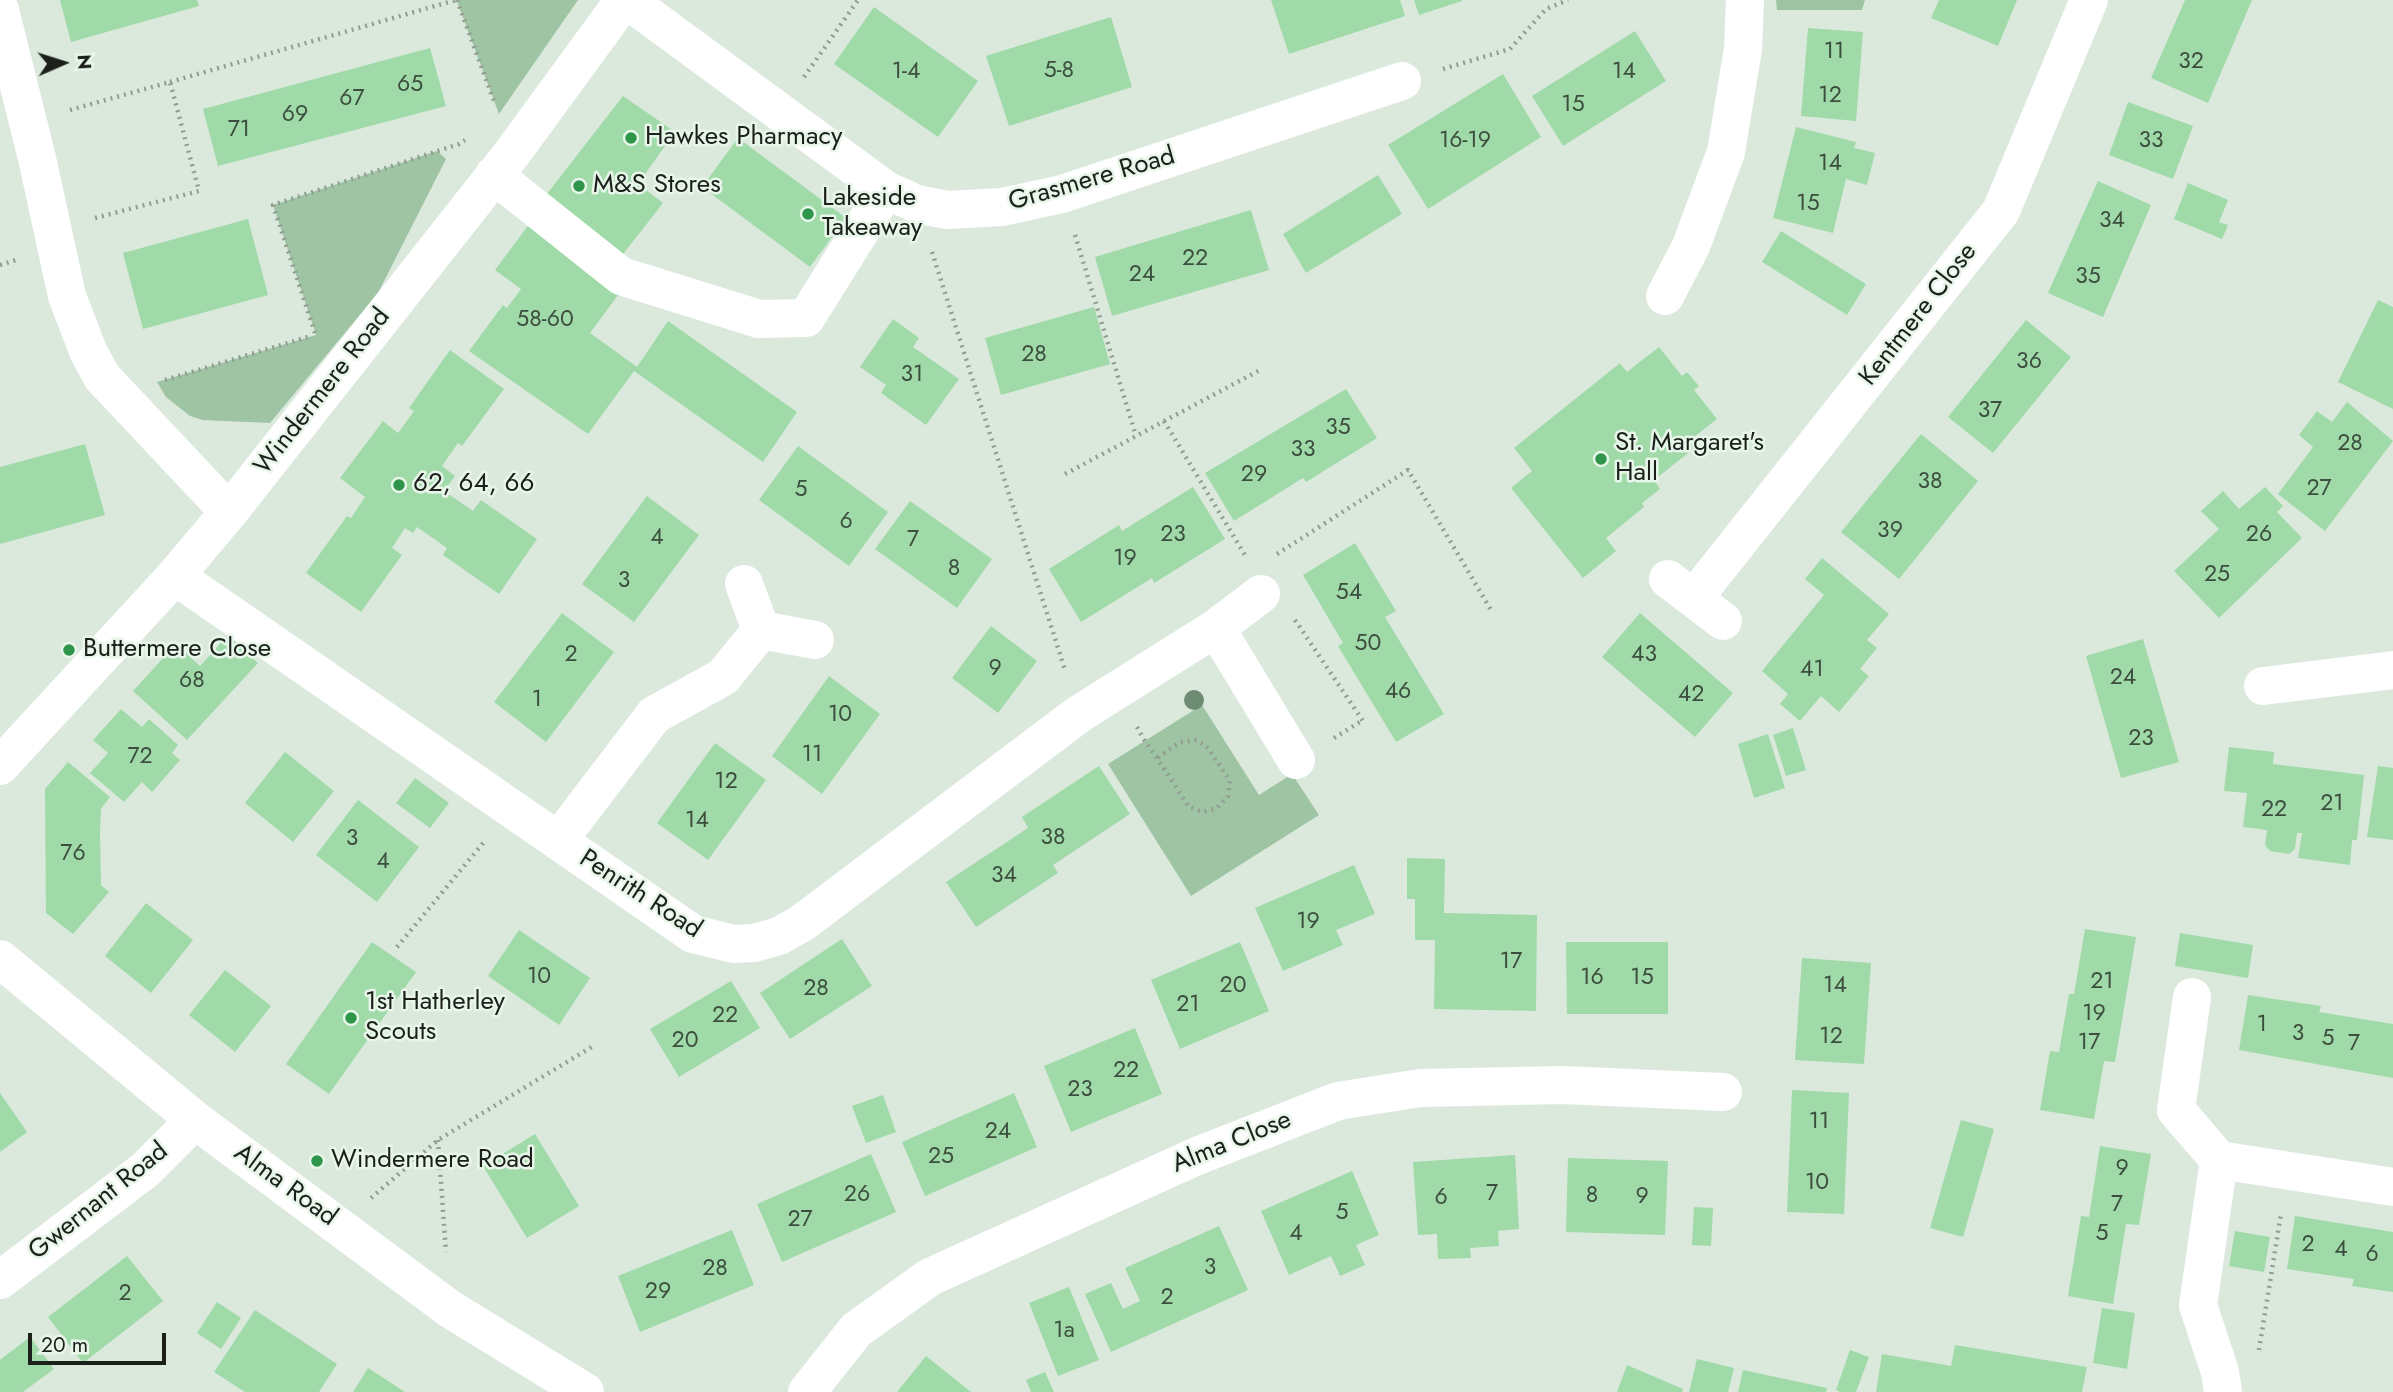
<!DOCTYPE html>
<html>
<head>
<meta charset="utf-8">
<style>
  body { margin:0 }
  #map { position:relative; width:2393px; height:1392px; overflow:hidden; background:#dbe9dd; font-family:Jost,sans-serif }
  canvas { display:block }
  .north { position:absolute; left:28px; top:28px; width:70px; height:70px; -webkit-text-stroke:5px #e8f6ea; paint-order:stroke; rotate:87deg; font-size:19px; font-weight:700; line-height:28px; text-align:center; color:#1b201b }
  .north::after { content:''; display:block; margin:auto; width:24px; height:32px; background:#1b201b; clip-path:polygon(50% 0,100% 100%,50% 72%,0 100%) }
  .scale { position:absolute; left:28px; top:1333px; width:138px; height:32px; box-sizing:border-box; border:4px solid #1b201b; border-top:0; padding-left:9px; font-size:21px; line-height:24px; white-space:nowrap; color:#1b201b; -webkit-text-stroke:5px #e8f6ea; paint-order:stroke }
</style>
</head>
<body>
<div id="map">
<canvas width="2393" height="1392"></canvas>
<div class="north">N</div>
<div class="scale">20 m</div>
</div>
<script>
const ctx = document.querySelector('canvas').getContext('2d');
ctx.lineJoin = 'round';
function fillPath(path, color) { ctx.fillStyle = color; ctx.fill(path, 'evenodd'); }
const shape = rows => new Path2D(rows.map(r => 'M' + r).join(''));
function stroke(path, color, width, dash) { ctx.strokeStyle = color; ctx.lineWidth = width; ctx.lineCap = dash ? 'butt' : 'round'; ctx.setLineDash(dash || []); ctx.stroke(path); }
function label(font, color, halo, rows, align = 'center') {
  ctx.font = font + ' Jost,sans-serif'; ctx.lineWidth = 5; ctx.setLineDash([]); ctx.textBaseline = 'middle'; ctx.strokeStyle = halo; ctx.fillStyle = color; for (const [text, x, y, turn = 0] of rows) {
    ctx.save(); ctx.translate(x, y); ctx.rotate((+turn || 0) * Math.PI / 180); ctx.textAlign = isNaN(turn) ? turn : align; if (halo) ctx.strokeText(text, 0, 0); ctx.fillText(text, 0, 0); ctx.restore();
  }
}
const green = shape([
  [457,0,578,0,499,114,459,7],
  [1776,0,1865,0,1862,10,1777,10],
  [437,151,446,159,378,293,270,423,203,420,190,416,166,397,157,382,316,335,273,205],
  [1202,705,1259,795,1292,774,1319,815,1191,896,1108,764]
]);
const building = shape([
  [60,0,197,0,199,6,71,42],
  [1271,0,1400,0,1405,16,1289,54],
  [1414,0,1462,0,1462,1,1419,15],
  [1939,0,2017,0,1998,46,1931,18],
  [2185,0,2252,0,2208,103,2151,78],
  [874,7,978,81,938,137,834,64],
  [1111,17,1132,87,1009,126,986,56],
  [1808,28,1863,32,1856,121,1801,116],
  [1635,31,1666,81,1563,146,1532,96],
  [430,48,446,106,218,166,203,109],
  [1503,74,1541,137,1428,209,1388,145],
  [623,96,675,132,638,184,663,203,620,258,543,199],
  [2128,102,2193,126,2173,179,2109,155],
  [1796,127,1856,142,1854,148,1875,153,1867,185,1846,179,1833,233,1773,218],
  [738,138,846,218,810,267,702,187],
  [1378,175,1402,214,1306,273,1283,234],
  [2098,181,2151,205,2103,317,2048,293],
  [2188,183,2228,200,2219,222,2228,225,2222,239,2174,219],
  [1251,210,1269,270,1112,316,1095,257],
  [248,219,268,295,143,329,123,253],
  [533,219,624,287,590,333,637,367,668,321,797,412,763,462,634,371,588,434,469,351,503,305,507,308,521,289,495,270],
  [1781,231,1866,284,1847,315,1762,262],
  [2378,300,2393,307,2393,409,2338,382],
  [1094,307,1110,364,1001,395,985,338],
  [893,319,919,338,913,347,959,379,926,425,881,393,886,385,860,367],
  [2026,320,2071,357,1993,453,1948,417],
  [1659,347,1682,376,1687,372,1699,386,1694,390,1717,419,1690,440,1696,447,1654,480,1660,489,1642,503,1644,507,1606,538,1616,551,1583,578,1511,488,1532,471,1514,448,1620,363,1627,372],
  [450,350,504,389,462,446,458,443,442,466,455,476,444,491,473,511,481,500,537,539,499,594,443,555,447,548,417,527,413,533,405,528,392,548,402,555,361,612,306,573,347,516,351,518,365,497,340,478,383,421,398,433,414,411,409,408],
  [1346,389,1377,438,1306,482,1303,478,1234,521,1205,473],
  [2347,402,2393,441,2325,531,2278,494,2313,447,2299,435,2317,411,2332,422],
  [1921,434,1978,481,1899,579,1841,532],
  [85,444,105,515,0,544,0,467],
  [798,446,888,512,849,566,759,500],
  [1193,487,1225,539,1154,583,1152,578,1081,622,1049,569,1119,525,1122,531],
  [2265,487,2283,506,2277,512,2302,538,2219,618,2174,571,2219,529,2201,511,2223,491,2239,509],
  [647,496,699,535,634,622,582,584],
  [910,501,992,559,957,608,875,549],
  [1355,543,1396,611,1385,617,1444,714,1396,742,1338,646,1343,643,1303,575],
  [1822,558,1889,614,1867,640,1877,648,1860,669,1869,676,1839,712,1821,696,1800,721,1780,704,1788,694,1762,671,1824,595,1805,579],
  [562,613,614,652,546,742,494,702],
  [1640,613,1733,693,1695,737,1602,657],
  [991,626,1037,661,998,713,952,678],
  [228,635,258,663,187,740,133,691,176,644,200,666],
  [2143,639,2179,762,2121,778,2086,656],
  [829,676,880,714,822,794,772,756],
  [121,709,142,727,149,719,178,745,172,753,180,760,152,792,142,782,124,802,90,773,108,753,93,740],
  [1793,728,1806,770,1786,776,1773,735],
  [1768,734,1785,788,1754,798,1738,744],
  [715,743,766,780,708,860,657,823],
  [2229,747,2274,752,2273,764,2364,775,2357,840,2352,840,2350,865,2298,858,2302,833,2297,833,2295,849,2289,854,2270,851,2265,845,2267,830,2243,827,2247,793,2224,791],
  [285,752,334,791,293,842,245,803],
  [68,762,110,797,101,809,100,832,101,885,109,892,73,934,46,913,45,789],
  [1099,766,1130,814,1053,865,1058,873,976,927,946,882,1028,828,1022,817],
  [2378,766,2393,768,2393,840,2367,837],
  [415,778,449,803,430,828,396,803],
  [358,800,419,847,377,902,316,855],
  [1407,858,1445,859,1444,913,1537,915,1536,1011,1434,1009,1435,940,1415,940,1415,899,1407,899],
  [1354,865,1375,914,1336,930,1343,945,1283,971,1255,908],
  [146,903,193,940,151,993,105,956],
  [2085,929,2136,937,2115,1062,2104,1061,2094,1119,2040,1110,2050,1051,2059,1052,2069,994,2074,994],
  [519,930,590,978,559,1025,488,976],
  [2180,933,2253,945,2248,978,2175,966],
  [842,939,872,986,790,1039,760,993],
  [372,942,416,972,329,1094,286,1064],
  [1240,942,1269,1011,1180,1049,1151,980],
  [1566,942,1668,942,1668,1014,1567,1014],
  [1802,958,1871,963,1864,1064,1795,1060],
  [225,970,271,1006,235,1052,189,1015],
  [731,981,760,1028,679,1077,650,1029],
  [2248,995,2321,1006,2319,1012,2393,1024,2393,1078,2239,1050],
  [1135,1028,1162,1094,1071,1132,1044,1066],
  [1792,1090,1849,1093,1844,1214,1787,1212],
  [0,1093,27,1132,0,1152],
  [1014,1093,1037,1147,925,1196,902,1142],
  [883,1095,896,1132,866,1143,852,1106],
  [1961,1120,1994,1129,1963,1237,1930,1228],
  [535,1134,579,1206,527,1238,483,1166],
  [2100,1146,2151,1154,2139,1225,2126,1224,2113,1304,2068,1296,2081,1216,2089,1217],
  [871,1154,896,1212,782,1262,757,1204],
  [1515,1155,1519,1229,1498,1231,1499,1246,1470,1248,1471,1258,1438,1259,1437,1234,1418,1235,1413,1162],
  [1568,1158,1668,1161,1665,1235,1566,1232],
  [1352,1171,1379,1235,1356,1245,1365,1265,1340,1276,1331,1256,1289,1275,1261,1211],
  [1694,1207,1713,1208,1711,1246,1692,1245],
  [2295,1216,2393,1232,2393,1292,2352,1286,2354,1279,2287,1269],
  [1219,1226,1248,1290,1111,1352,1085,1294,1111,1283,1123,1309,1140,1301,1125,1268],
  [732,1230,754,1285,640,1332,618,1276],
  [2235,1231,2270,1237,2264,1272,2229,1266],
  [127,1256,163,1301,83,1363,48,1317],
  [1069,1287,1099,1360,1058,1376,1029,1303],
  [217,1302,241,1318,221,1349,197,1333],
  [2102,1308,2135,1313,2127,1369,2093,1363],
  [255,1310,337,1364,319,1392,245,1392,214,1372],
  [30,1337,54,1369,23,1392,0,1392,0,1360],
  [1955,1345,2087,1367,2082,1392,1876,1392,1882,1354,1951,1366],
  [1850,1350,1869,1357,1856,1392,1840,1392,1836,1390],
  [926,1356,971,1392,897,1392],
  [1697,1359,1734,1368,1728,1392,1689,1392],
  [1627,1365,1683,1389,1682,1392,1617,1392],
  [368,1368,405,1392,353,1392],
  [1743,1370,1827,1388,1826,1392,1738,1392],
  [1045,1372,1054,1392,1031,1392,1026,1380]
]);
const path = shape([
  [457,0,495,104],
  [1443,69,1510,49,1546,9,1568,0],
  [804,77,858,0],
  [170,82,456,0],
  [70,110,170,82,199,191,95,218],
  [1075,235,1136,436],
  [932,252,1065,670],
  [0,265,16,260],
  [315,333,273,205,459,144,465,140],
  [165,380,311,336],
  [1164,421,1245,555],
  [1065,474,1260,370],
  [1277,554,1408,470,1491,610],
  [1295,620,1365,724],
  [1137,727,1143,738,1157,758,1189,807,1202,812,1217,808,1228,796,1230,781,1208,748,1197,740,1180,742,1157,758],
  [1334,738,1363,720],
  [397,947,484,842],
  [438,1140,446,1252],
  [371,1198,438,1140,595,1045],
  [2259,1350,2281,1214]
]);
const minor = shape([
  [627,0,886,190,917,204,947,210,1002,207,1062,194,1402,81],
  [0,10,37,158,67,296,88,351,102,377,229,512],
  [494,175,621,276,759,319,806,318,886,190],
  [1665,296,1691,246,1726,152,1743,49,1745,0],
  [175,576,693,934,734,944,754,943,779,936,802,923,1079,714,1216,628,1261,594],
  [1668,579,1723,621],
  [1694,598,2001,211,2089,0],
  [1216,628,1296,760],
  [761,630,815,640],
  [2263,686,2393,670],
  [0,766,175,576,229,512,513,152,624,0],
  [558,841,654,715,723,677,761,630,744,584],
  [0,959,195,1120,450,1309,585,1392],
  [2192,997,2176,1110,2219,1160,2198,1305,2220,1372,2223,1392],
  [2219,1160,2393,1187],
  [0,1280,145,1170,195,1120],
  [807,1392,856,1330,930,1277,1197,1156,1338,1101,1420,1088,1562,1085,1723,1092]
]);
const trees = [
  [1194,700]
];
const markers = [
  [631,138,7,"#2e954b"],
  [579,186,7,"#2e954b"],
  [808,214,7,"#2e954b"],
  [1601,459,7,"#2e954b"],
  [399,485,7,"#2e954b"],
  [69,650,7,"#2e954b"],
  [351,1018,7,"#2e954b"],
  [317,1161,7,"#2e954b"]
];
const numberNames = [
  ["11",1834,52],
  ["32",2191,62],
  ["5-8",1059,71],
  ["1-4",906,72],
  ["14",1624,72],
  ["65",410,85],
  ["12",1830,96],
  ["67",352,99],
  ["15",1573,105],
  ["69",295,115],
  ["71",239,130],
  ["16-19",1465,141],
  ["33",2151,141],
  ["14",1830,164],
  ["15",1808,204],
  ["34",2112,221],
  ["22",1195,259],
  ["24",1142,275],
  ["35",2088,277],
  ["58-60",545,320],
  ["28",1034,355],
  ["36",2029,362],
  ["31",912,375],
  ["37",1990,411],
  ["35",1338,428],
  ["28",2350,444],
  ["33",1303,450],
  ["29",1254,475],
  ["38",1930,482],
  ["27",2319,489],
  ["5",801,490],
  ["6",846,522],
  ["39",1890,531],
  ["23",1173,535],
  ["26",2259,535],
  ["4",657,538],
  ["7",913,540],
  ["19",1125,559],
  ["8",954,569],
  ["25",2217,575],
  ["3",624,581],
  ["54",1349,593],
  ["50",1368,644],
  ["2",571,655],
  ["43",1644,655],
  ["9",995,669],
  ["41",1812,670],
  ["24",2123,678],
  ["68",192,681],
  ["46",1398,692],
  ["42",1691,695],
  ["1",537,700],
  ["10",840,715],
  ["23",2141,739],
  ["11",812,755],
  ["72",140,757],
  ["12",726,782],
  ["21",2332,804],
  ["22",2274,810],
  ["14",697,821],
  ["38",1053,838],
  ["3",352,839],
  ["76",73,854],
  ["4",383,862],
  ["34",1004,876],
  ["19",1308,922],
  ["17",1511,962],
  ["10",539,977],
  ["16",1592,978],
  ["15",1642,978],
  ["21",2102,982],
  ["20",1233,986],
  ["14",1835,986],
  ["28",816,989],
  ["21",1188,1005],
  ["19",2094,1014],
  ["22",725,1016],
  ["1",2262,1025],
  ["3",2298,1034],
  ["12",1831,1037],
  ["5",2328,1039],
  ["20",685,1041],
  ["17",2089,1043],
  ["7",2354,1044],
  ["22",1126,1071],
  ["23",1080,1090],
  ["11",1819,1122],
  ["24",998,1132],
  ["25",941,1157],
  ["9",2122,1169],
  ["10",1817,1183],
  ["7",1492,1194],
  ["26",857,1195],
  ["8",1592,1196],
  ["9",1642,1197],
  ["6",1441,1198],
  ["7",2117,1205],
  ["5",1342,1213],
  ["27",800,1220],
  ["4",1296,1234],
  ["5",2102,1234],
  ["2",2308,1245],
  ["4",2341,1250],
  ["6",2372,1255],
  ["3",1210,1268],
  ["28",715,1269],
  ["29",658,1292],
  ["2",125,1294],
  ["2",1167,1298],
  ["1a",1064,1331]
];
const poiNames = [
  ["Hawkes Pharmacy",645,138],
  ["M&S Stores",593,186],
  ["Lakeside",822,199],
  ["Takeaway",822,229],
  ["St. Margaret's",1615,444],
  ["Hall",1615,474],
  ["62, 64, 66",413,485],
  ["Buttermere Close",83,650],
  ["1st Hatherley",365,1003],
  ["Scouts",365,1033],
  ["Windermere Road",331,1161]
];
const streetNames = [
  ["Grasmere Road",1092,180,-16],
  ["Kentmere Close",1919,315,-52],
  ["Windermere Road",323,392,-52],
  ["Penrith Road",640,895,33],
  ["Alma Close",1232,1143,-22],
  ["Alma Road",285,1186,36],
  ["Gwernant Road",99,1202,-39]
];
fillPath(green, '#9ec4a4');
fillPath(building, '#9fdaa8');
stroke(path, '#919c92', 4.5, [2, 5]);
stroke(minor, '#fff', 38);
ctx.fillStyle = '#6e8c74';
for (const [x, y] of trees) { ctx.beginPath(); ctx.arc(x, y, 10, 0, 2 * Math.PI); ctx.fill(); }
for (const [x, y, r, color] of markers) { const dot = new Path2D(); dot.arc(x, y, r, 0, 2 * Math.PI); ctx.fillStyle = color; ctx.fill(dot); stroke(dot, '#e8f6ea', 2.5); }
label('23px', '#3c4e3e', null, numberNames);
label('26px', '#1b201b', '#e8f6ea', poiNames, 'left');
label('26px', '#1b201b', '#e8f6ea', streetNames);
</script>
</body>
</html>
